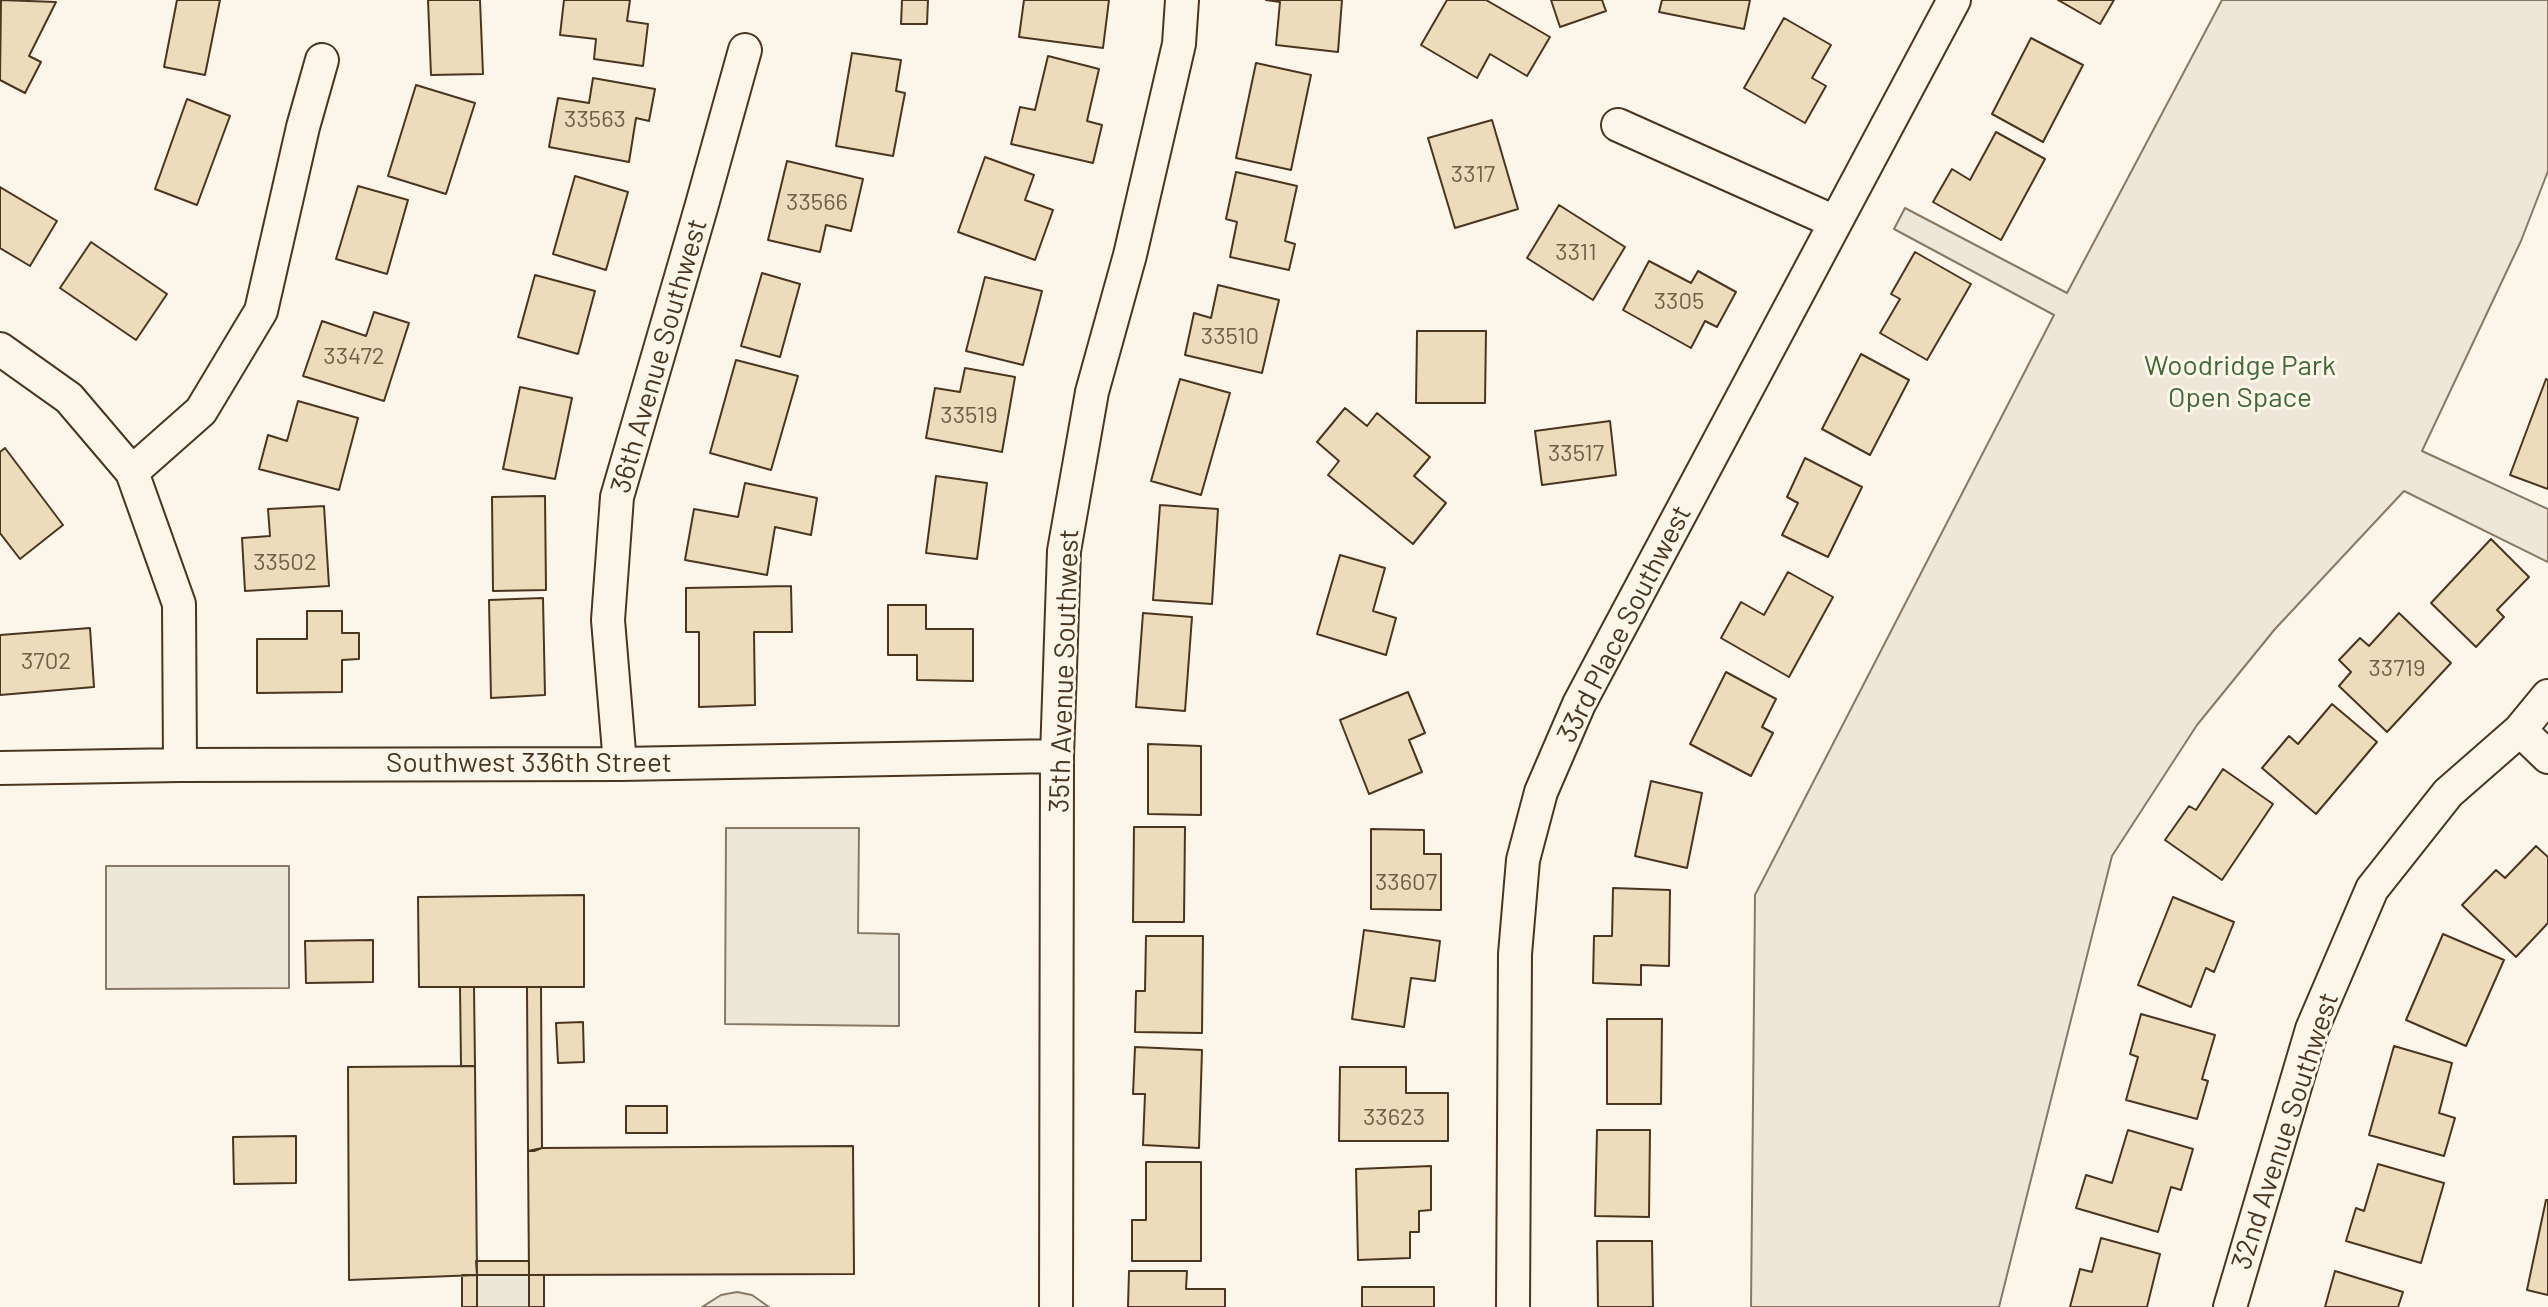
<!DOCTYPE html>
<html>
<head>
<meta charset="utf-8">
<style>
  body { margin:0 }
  canvas { display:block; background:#fbf6e9 }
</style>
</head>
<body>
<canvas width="2548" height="1307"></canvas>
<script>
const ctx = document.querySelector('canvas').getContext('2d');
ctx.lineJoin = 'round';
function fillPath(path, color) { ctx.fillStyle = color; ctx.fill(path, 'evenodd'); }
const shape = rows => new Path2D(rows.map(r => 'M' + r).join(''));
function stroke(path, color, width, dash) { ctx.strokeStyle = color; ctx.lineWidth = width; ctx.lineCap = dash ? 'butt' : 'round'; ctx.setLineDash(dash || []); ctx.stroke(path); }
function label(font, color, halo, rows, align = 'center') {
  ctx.font = font + ' Barlow,sans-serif'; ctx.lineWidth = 6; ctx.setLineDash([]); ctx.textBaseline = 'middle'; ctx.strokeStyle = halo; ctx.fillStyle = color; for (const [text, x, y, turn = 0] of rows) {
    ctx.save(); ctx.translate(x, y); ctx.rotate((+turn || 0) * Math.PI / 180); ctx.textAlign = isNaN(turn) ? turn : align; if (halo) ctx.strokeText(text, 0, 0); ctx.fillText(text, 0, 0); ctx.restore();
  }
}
const green = shape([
  [2222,0,2548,0,2548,171,2521,241,2422,451,2548,509,2548,562,2404,491,2275,629,2197,725,2112,856,1999,1307,1751,1307,1755,895,2054,315,1894,229,1905,208,2067,293,2222,0],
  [737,1292,752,1295,769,1307,702,1307,721,1295,737,1292]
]);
const parking = shape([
  [726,828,859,828,858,933,899,934,899,1026,725,1024,726,828],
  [106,866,289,866,289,988,106,989,106,866],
  [468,1268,535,1268,536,1307,468,1307,468,1268]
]);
const building = shape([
  [1,0,56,2,29,56,41,62,25,93,0,80,1,0],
  [177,0,220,0,205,75,164,67,177,0],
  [428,0,480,0,483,74,431,75,428,0],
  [564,0,630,0,627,21,648,24,643,66,594,59,596,39,560,35,564,0],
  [902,0,928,0,927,24,901,24,902,0],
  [1024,0,1109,0,1103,48,1019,37,1024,0],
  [1266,0,1342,0,1338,52,1276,45,1280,2,1266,0],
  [1447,0,1486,0,1550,37,1527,76,1490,54,1477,78,1421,45,1447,0],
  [1551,0,1602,0,1606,11,1560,27,1551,0],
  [1662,0,1750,0,1744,29,1659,12,1662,0],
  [2058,0,2114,0,2100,24,2058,0],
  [1784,18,1831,45,1812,78,1826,86,1805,123,1744,88,1784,18],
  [2031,38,2083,65,2043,142,1992,114,2031,38],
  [852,53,901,60,896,91,905,93,893,156,836,146,852,53],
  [1048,56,1099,69,1087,121,1102,125,1093,163,1011,144,1020,107,1035,110,1048,56],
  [1256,63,1311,75,1291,170,1236,158,1256,63],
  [593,78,655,89,649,121,636,118,629,162,549,147,558,98,589,103,593,78],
  [416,85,475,103,446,194,388,176,416,85],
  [187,99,230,116,197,205,155,189,187,99],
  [1492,120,1518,209,1455,228,1428,138,1492,120],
  [1996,132,2045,159,2001,240,1933,202,1952,169,1970,180,1996,132],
  [985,157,1034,175,1025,200,1053,210,1035,260,958,232,985,157],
  [787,161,863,179,851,231,826,225,820,252,768,240,787,161],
  [1236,172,1297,186,1285,241,1295,244,1289,270,1230,257,1237,222,1226,219,1236,172],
  [575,176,628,192,606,270,553,254,575,176],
  [358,186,408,200,387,274,336,259,358,186],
  [0,187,57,221,30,266,0,248,0,187],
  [1559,205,1625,247,1593,300,1527,258,1559,205],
  [91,242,167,294,136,340,60,288,91,242],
  [1915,252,1971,284,1927,360,1880,333,1900,299,1891,294,1915,252],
  [1649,261,1691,283,1698,271,1736,292,1717,327,1705,321,1691,348,1623,310,1649,261],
  [762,273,800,284,780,357,741,346,762,273],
  [535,275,595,291,578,354,518,337,535,275],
  [985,277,1042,291,1023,365,966,351,985,277],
  [1218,285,1279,300,1262,373,1185,355,1194,313,1211,318,1218,285],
  [374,312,409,323,384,401,303,376,322,321,366,336,374,312],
  [1417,331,1486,331,1485,403,1416,403,1417,331],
  [1861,354,1909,380,1870,455,1822,429,1861,354],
  [736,360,798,376,771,470,710,453,736,360],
  [965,368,1015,377,1002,452,926,438,935,388,960,392,965,368],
  [1180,379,1230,393,1201,495,1151,481,1180,379],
  [2546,379,2548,380,2548,489,2510,475,2546,379],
  [520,387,572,398,555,479,503,469,520,387],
  [298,401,358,418,339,490,259,469,268,435,287,441,298,401],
  [1345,408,1367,426,1377,413,1430,457,1414,476,1446,503,1413,544,1328,475,1339,461,1317,442,1345,408],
  [1610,421,1616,475,1542,485,1535,431,1610,421],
  [5,448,63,525,20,559,0,533,0,452,5,448],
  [1805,458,1862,487,1828,557,1782,535,1798,503,1787,497,1805,458],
  [936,476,987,483,977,559,926,553,936,476],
  [745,483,817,498,811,535,775,527,767,575,685,560,694,509,738,517,745,483],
  [545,496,546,590,493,591,492,497,545,496],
  [1160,505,1218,509,1212,604,1153,600,1160,505],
  [324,506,329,586,245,591,242,538,270,536,268,509,324,506],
  [2491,539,2529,577,2497,610,2504,617,2476,647,2431,603,2491,539],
  [1340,555,1385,568,1373,611,1396,618,1386,655,1317,634,1340,555],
  [1788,572,1833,597,1789,677,1721,638,1741,602,1764,615,1788,572],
  [791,586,792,632,754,632,755,705,699,707,699,632,686,632,686,588,791,586],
  [543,598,545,695,491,698,489,600,543,598],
  [888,605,926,605,926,629,973,629,973,681,917,680,917,655,888,655,888,605],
  [307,611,342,611,342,633,359,633,359,659,342,660,342,692,257,693,257,639,307,639,307,611],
  [1143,613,1192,617,1185,711,1136,707,1143,613],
  [2399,613,2451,663,2387,732,2339,686,2351,672,2339,660,2360,638,2369,646,2399,613],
  [90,628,94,687,0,695,0,635,90,628],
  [1726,672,1776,699,1762,727,1773,733,1751,776,1690,744,1726,672],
  [1408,692,1425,733,1409,740,1422,772,1369,794,1340,720,1408,692],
  [2332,704,2377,742,2316,814,2262,768,2289,736,2298,744,2332,704],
  [1148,744,1201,746,1201,815,1148,814,1148,744],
  [2223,769,2273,804,2222,880,2165,840,2189,806,2196,810,2223,769],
  [1651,781,1702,793,1687,868,1635,856,1651,781],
  [1134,827,1185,827,1184,922,1133,922,1134,827],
  [1371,829,1424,830,1424,854,1441,854,1441,910,1371,909,1371,829],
  [2536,846,2548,857,2548,923,2516,957,2462,905,2496,870,2505,878,2536,846],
  [1613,888,1670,890,1669,966,1641,965,1641,985,1593,983,1594,936,1612,936,1613,888],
  [584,895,584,987,419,987,418,897,584,895],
  [2173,897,2234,922,2214,972,2206,968,2191,1007,2138,985,2173,897],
  [1364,930,1440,941,1435,981,1411,978,1404,1027,1352,1019,1364,930],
  [2443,934,2504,960,2466,1046,2406,1020,2443,934],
  [1146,936,1203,936,1202,1033,1135,1032,1136,991,1145,991,1146,936],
  [373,940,373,982,306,983,305,941,373,940],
  [460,987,474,987,475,1066,461,1066,460,987],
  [527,987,541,987,542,1148,534,1151,528,1151,527,987],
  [2141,1014,2215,1035,2202,1079,2208,1081,2197,1119,2126,1100,2138,1057,2130,1054,2141,1014],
  [1607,1019,1662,1019,1661,1104,1607,1104,1607,1019],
  [583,1022,584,1062,558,1063,556,1023,583,1022],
  [2394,1046,2452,1063,2439,1113,2455,1118,2444,1156,2369,1135,2394,1046],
  [1135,1047,1202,1050,1199,1148,1143,1145,1145,1094,1133,1094,1135,1047],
  [475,1066,477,1275,349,1280,348,1067,475,1066],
  [1340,1067,1406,1067,1406,1093,1448,1093,1448,1141,1339,1141,1340,1067],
  [626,1106,667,1106,667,1133,626,1133,626,1106],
  [1597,1130,1650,1130,1649,1217,1595,1216,1597,1130],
  [2128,1130,2193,1149,2181,1190,2171,1187,2158,1232,2076,1208,2086,1175,2112,1183,2128,1130],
  [296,1136,296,1183,234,1184,233,1137,296,1136],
  [853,1146,854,1274,529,1275,528,1151,542,1148,853,1146],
  [1146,1162,1201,1162,1201,1261,1132,1261,1132,1220,1146,1220,1146,1162],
  [2378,1164,2444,1183,2421,1263,2346,1241,2356,1208,2364,1211,2378,1164],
  [1431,1166,1431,1210,1419,1211,1419,1232,1410,1232,1410,1258,1358,1260,1356,1169,1431,1166],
  [2546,1200,2548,1200,2548,1295,2527,1290,2546,1200],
  [2101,1238,2160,1254,2147,1307,2070,1307,2080,1269,2092,1272,2101,1238],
  [1597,1241,1652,1241,1653,1307,1598,1307,1597,1241],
  [476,1261,529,1261,529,1275,477,1275,476,1261],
  [1129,1271,1187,1271,1186,1289,1225,1289,1225,1307,1128,1307,1129,1271],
  [2335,1271,2403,1292,2398,1307,2325,1307,2335,1271],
  [462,1275,477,1275,477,1307,462,1307,462,1275],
  [529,1275,544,1275,544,1307,529,1307,529,1275],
  [1362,1287,1434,1287,1434,1307,1362,1307,1362,1287]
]);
const minor = shape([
  [1618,125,1835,222],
  [0,349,69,398,132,472,179,604,180,765],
  [132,472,201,411,261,311,303,127,322,60],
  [2520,730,2548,757],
  [620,764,608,620,617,497,701,208,745,50],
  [0,768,180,765,620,764,1057,756],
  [1056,1307,1057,756,1064,551,1092,392,1130,255,1179,44,1182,0],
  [1513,1307,1515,954,1523,860,1541,792,1579,704,1954,0],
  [2230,1307,2312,1029,2372,889,2448,793,2520,730,2548,696]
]);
const numberNames = [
  ["33563",595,119],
  ["3317",1473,174],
  ["33566",817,202],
  ["3311",1576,252],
  ["3305",1679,301],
  ["33510",1230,336],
  ["33472",354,356],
  ["33519",969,415],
  ["33517",1576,453],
  ["33502",285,562],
  ["3702",46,661],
  ["33719",2397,668],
  ["33607",1406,882],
  ["33623",1394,1117]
];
const streetNames = [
  ["36th Avenue Southwest",659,356,-74],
  ["33rd Place Southwest",1624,624,-63],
  ["35th Avenue Southwest",1064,671,-88],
  ["Southwest 336th Street",529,763],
  ["32nd Avenue Southwest",2285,1131,-72]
];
const parkNames = [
  ["Woodridge Park",2240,366],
  ["Open Space",2240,398]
];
fillPath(green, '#ede6d9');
stroke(green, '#887966', 2);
fillPath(parking, '#ede7d9');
stroke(parking, '#887966', 2);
fillPath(building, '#ecdcbc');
stroke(building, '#4a3520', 2);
stroke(minor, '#4a3520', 36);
stroke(minor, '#fbf6e9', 32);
label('24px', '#725f47', null, numberNames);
label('28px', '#4a3520', '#fbf6e9', streetNames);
label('28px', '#436837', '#fbf6e9', parkNames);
</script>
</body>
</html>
